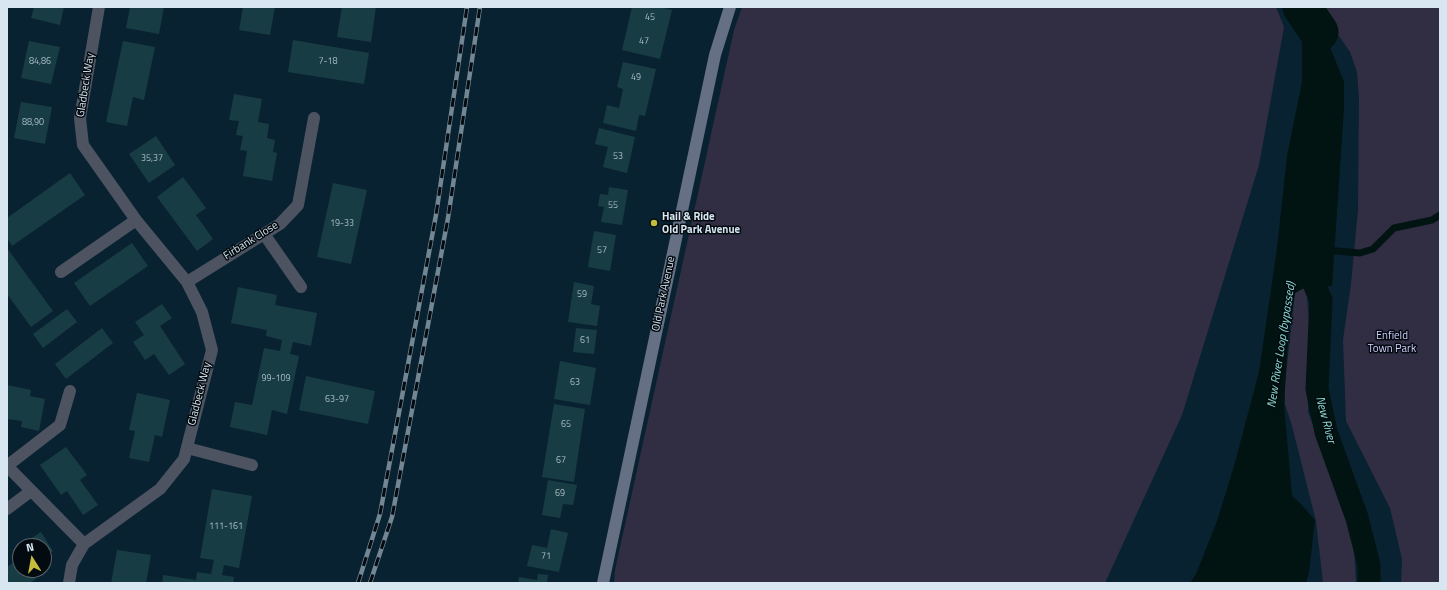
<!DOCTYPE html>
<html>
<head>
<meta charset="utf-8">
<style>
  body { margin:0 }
  #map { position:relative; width:1447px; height:590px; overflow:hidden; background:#092231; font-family:"Titillium Web",sans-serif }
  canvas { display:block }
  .frame { position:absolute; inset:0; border:8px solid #d7e6f0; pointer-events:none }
  .north { position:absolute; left:12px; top:538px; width:40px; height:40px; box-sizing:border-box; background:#030b11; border:1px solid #58636a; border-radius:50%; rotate:349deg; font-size:11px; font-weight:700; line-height:16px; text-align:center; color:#d7e6f0 }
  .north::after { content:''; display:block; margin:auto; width:14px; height:18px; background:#c5bc3d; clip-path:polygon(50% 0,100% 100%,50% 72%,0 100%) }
</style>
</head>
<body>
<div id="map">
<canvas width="1447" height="590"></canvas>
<div class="frame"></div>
<div class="north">N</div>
</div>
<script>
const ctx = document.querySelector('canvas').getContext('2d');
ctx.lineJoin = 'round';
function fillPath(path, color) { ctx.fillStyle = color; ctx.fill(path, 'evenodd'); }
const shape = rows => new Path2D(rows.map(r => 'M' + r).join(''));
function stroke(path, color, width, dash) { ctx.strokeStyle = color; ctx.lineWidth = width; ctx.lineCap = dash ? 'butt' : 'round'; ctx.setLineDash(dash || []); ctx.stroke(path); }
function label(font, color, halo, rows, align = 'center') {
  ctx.font = font + ' "Titillium Web",sans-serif'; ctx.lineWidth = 3; ctx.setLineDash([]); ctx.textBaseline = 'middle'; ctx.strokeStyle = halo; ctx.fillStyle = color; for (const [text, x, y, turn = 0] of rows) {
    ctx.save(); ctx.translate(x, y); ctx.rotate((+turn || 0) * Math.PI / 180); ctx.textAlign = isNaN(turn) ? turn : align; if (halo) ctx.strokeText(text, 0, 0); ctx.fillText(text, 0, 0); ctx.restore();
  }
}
const green = shape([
  [742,7,1276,7,1284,27,1259,165,1182,415,1105,583,614,583,615,570,734,30],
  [1319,7,1440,7,1440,583,1401,583,1402,559,1390,508,1346,421,1343,340,1351,284,1358,210,1359,98,1357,72,1350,52],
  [1306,287,1309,321,1308,412,1353,530,1356,583,1323,583,1316,521,1292,426,1285,404,1285,383,1295,293,1300,290,1300,288]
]);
const water = shape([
  [1319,32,1326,37,1344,82,1344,109,1332,286,1306,287,1295,293,1289,327,1284,404,1292,496,1300,503,1315,520,1309,572,1306,583,1190,583,1196,574,1217,521,1234,466,1259,372,1277,248,1287,156,1302,82,1302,43]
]);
const stream = shape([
  [1326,250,1360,253,1373,249,1394,228,1432,220,1440,215]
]);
const canal = shape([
  [1303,259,1321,300,1317,389,1326,432,1357,518,1369,565,1369,583]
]);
const river = shape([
  [1302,7,1319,32]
]);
const building = shape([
  [34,7,64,7,60,25,31,18],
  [130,7,164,7,159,34,126,28],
  [243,7,275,7,270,35,239,30],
  [342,7,376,7,371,42,337,37],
  [632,7,660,7,672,10,660,59,622,50],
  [293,40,369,53,364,84,288,72],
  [29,41,60,47,51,84,21,78],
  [123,41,155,47,144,100,133,97,127,126,106,122],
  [623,62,656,69,645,116,639,115,636,131,603,123,607,105,619,108,623,89,617,87],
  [234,94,262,99,258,122,269,124,267,138,275,140,273,152,277,153,272,181,243,176,247,151,240,150,243,136,236,135,239,121,229,120],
  [21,102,52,107,45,144,14,138],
  [599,128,635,137,627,173,603,167,608,147,595,144],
  [156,136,175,165,149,183,129,154],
  [70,173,85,195,12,246,7,238,7,218],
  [183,177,206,208,196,215,213,239,197,251,157,197],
  [333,183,367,190,351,264,317,257],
  [609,187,628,190,622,225,601,222,604,207,598,206,600,194,608,195],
  [594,231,616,235,610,271,588,267],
  [132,243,148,266,90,306,74,283],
  [7,248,53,311,31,327,7,294],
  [574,282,594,286,591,304,600,306,597,326,568,322],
  [238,287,277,295,275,305,317,313,311,346,293,342,290,354,299,356,287,414,272,410,267,435,230,427,235,402,252,405,264,348,280,351,282,340,266,336,267,330,231,323],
  [162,304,172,318,160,326,185,364,169,375,154,354,145,360,133,342,144,335,135,322],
  [67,309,77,322,43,348,33,334],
  [102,328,113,343,66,379,55,364],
  [576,328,597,330,594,354,573,352],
  [560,361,596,368,590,405,554,399],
  [306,376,375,391,368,424,299,410],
  [7,385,31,390,30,396,45,399,39,431,21,427,22,421,7,419],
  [137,393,170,400,162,437,155,435,149,462,129,458,135,431,129,430],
  [554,404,585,409,574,482,542,477],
  [66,447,87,475,80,480,98,505,83,515,67,491,61,495,40,465],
  [548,480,577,485,573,505,563,504,560,518,542,515],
  [212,489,252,496,239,568,224,565,222,575,234,577,233,583,162,583,163,575,196,580,197,572,211,574,214,560,200,558],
  [551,529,568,533,559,572,527,566,532,545,547,548],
  [41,532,53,551,44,557,44,546,20,546,20,570,30,570,36,579,29,583,7,583,7,567,19,559,13,550],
  [117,550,151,555,146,583,111,583],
  [538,574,548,575,547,583,518,583,519,577,537,580]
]);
const lane = shape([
  [264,234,301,287],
  [187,448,252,465],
  [7,466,60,425,70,391]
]);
const street = shape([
  [61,272,136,220],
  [187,282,280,224,298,205,314,118],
  [7,466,84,544],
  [7,509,31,491],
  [69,583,72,565,84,544,160,489,184,459,212,350,202,312,187,282,136,220,83,145,80,118,99,7]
]);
const secondary = shape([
  [603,583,715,55,730,7]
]);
const rail = shape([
  [358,583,380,514,436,215,467,7],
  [370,583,392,517,448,218,480,7]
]);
const markers = [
  [654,223,4,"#c5bc3d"]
];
const numberNames = [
  ["45",650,18],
  ["47",644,42],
  ["84,86",40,62],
  ["7-18",328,62],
  ["49",636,78],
  ["88,90",33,123],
  ["53",618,157],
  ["35,37",152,159],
  ["55",613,206],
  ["19-33",342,224],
  ["57",602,251],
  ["59",582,295],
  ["61",585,341],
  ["99-109",276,379],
  ["63",575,383],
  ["63-97",337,400],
  ["65",566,425],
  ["67",561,461],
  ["69",560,494],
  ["111-161",226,527],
  ["71",546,557]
];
const streetNames = [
  ["Gladbeck Way",86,85,-81],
  ["Firbank Close",251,241,-32],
  ["Old Park Avenue",664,294,-78],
  ["Gladbeck Way",200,394,-76]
];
const poiNames = [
  ["Hail & Ride",662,217],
  ["Old Park Avenue",662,230]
];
const parkNames = [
  ["Enfield",1392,336],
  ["Town Park",1392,349]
];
const waterNames = [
  ["New River Loop (bypassed)",1282,345,-81],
  ["New River",1325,420,75]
];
fillPath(green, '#312e44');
fillPath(water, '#011412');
stroke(stream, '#011412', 7);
stroke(canal, '#011412', 23);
stroke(river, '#011412', 39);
fillPath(building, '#183c43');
stroke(lane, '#4d5360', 12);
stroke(street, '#4d5360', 12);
stroke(secondary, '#667084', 12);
stroke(rail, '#728693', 4.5);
stroke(rail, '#030b11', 3, [9]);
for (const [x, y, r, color] of markers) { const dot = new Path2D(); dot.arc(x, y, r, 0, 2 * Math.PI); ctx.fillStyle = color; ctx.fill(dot); stroke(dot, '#030b11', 1.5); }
label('9px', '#a7bcc5', null, numberNames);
label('11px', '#d7e6f0', '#030b11', streetNames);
label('bold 11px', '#d7e6f0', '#030b11', poiNames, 'left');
label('11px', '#d4cefc', '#030b11', parkNames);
label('italic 12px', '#89d7cc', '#030b11', waterNames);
</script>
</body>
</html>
